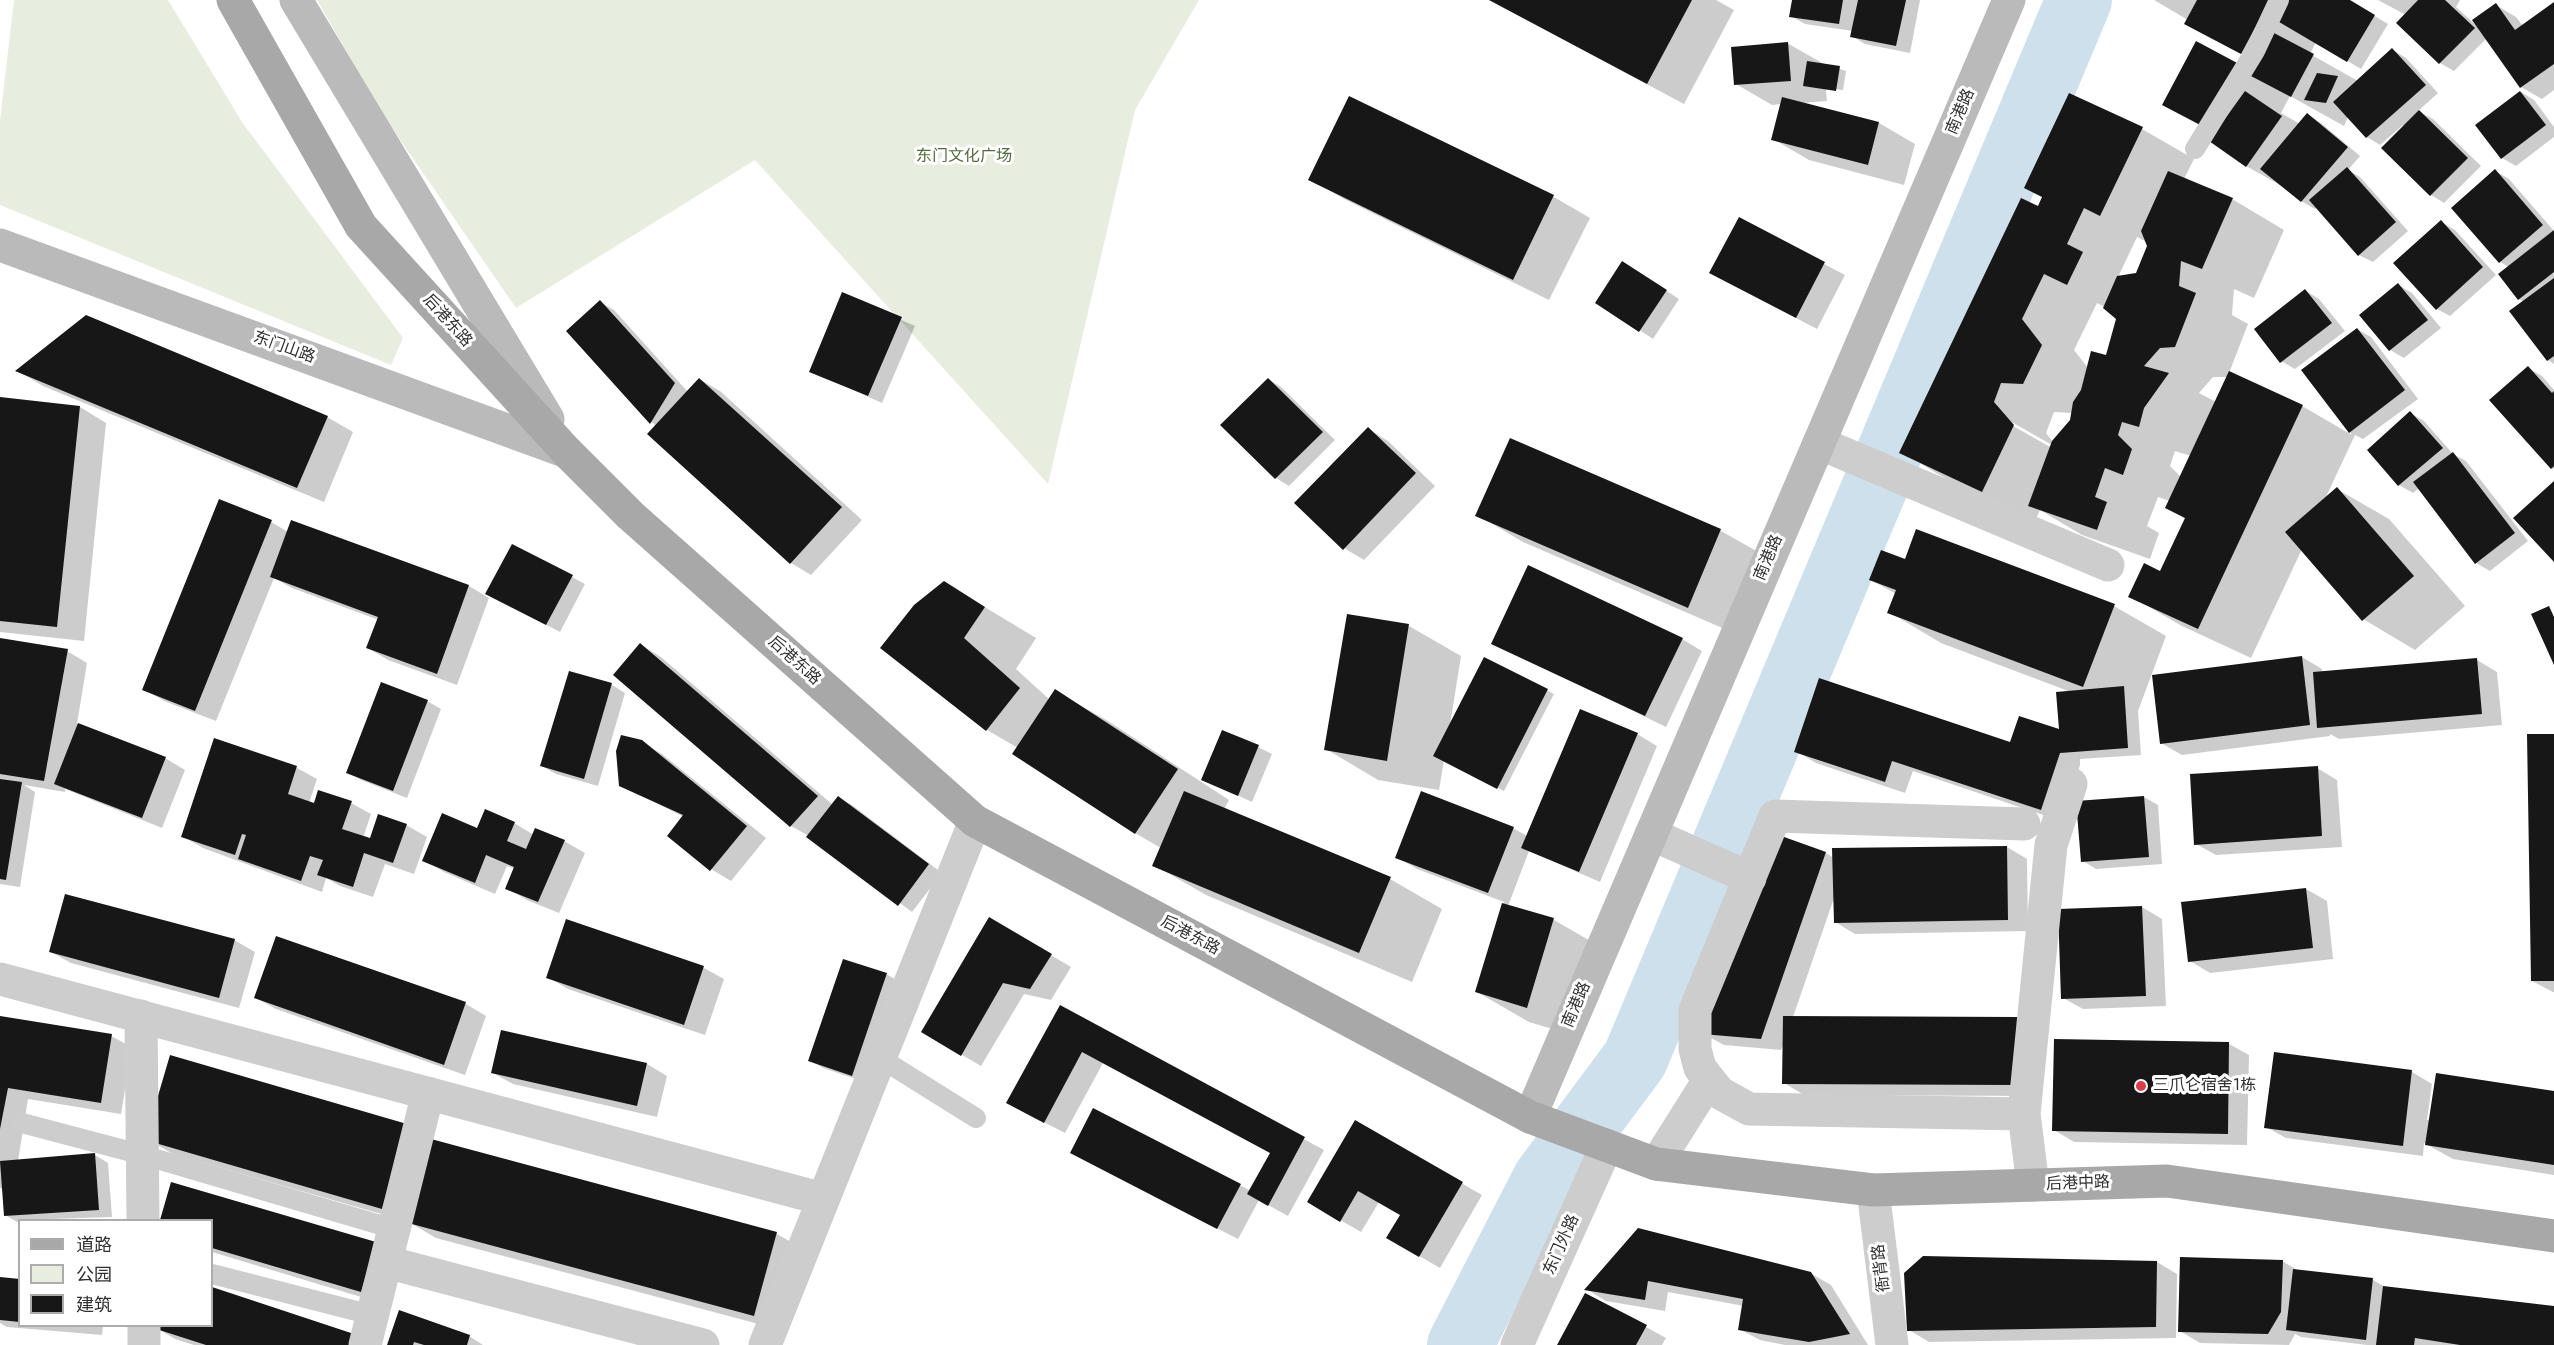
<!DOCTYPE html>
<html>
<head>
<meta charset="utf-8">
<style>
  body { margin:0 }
  #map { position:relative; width:2554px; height:1345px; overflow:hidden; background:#fff; font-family:Jost,"Noto Sans SC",sans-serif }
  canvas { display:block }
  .legend { position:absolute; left:18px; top:1219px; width:195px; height:108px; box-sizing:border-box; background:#fff; border:2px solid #acacac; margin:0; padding:8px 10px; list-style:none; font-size:18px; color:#303030 }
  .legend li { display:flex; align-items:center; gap:12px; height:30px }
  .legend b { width:30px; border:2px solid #acacac }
</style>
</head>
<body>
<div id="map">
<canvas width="2554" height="1345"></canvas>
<ul class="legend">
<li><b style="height:8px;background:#a8a8a8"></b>道路</li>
<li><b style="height:16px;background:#e7eddf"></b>公园</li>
<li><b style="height:16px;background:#171717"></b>建筑</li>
</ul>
</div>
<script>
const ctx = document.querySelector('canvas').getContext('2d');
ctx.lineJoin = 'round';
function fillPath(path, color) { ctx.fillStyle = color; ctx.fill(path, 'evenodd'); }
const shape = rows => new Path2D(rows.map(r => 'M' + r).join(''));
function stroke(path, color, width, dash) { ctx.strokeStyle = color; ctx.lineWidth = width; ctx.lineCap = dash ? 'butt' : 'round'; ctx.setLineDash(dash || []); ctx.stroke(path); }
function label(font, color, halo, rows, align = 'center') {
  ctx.font = font + ' Jost,"Noto Sans SC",sans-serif'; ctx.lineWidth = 6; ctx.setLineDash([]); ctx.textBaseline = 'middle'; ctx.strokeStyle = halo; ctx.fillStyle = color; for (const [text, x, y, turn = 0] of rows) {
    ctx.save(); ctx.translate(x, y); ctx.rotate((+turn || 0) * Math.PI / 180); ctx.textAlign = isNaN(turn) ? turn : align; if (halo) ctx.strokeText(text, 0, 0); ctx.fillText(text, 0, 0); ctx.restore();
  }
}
const green = shape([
  [14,0,168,0,242,122,403,338,391,365,0,205,0,121],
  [317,0,1199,0,1135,110,1048,484,755,160,516,308,381,112]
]);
const shadow = shape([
  [1489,0,1716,0,1734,10,1684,104],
  [1793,0,1920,0,1910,53,1865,44,1852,36,1853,31,1805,24,1791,16],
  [2154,0,2348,0,2388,24,2361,69,2316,42,2310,54,2358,81,2393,50,2406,58,2438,93,2418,111,2433,119,2481,166,2444,203,2431,195,2403,125,2380,145,2367,137,2348,117,2344,126,2290,96,2281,113,2300,124,2308,115,2321,123,2360,156,2348,170,2360,177,2408,231,2373,262,2359,255,2317,207,2315,209,2301,201,2289,190,2246,166,2216,134,2164,104,2238,65,2259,64,2186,23,2188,20],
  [2378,0,2460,0,2456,7,2477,26,2496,5,2516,17,2523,26,2554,4,2554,90,2542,99,2521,87,2487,38,2454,71,2440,63,2398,23,2406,15],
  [1787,43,1824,64,1846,71,1843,90,1826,88,1826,91,1842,93,1826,91,1827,101,1802,103,1879,123,1915,144,1904,185,1809,160,1773,139,1782,104,1772,105,1736,84],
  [2521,92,2534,100,2554,127,2554,137,2516,166,2502,158],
  [1350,98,1554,197,1590,218,1549,300,1346,200,1310,179],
  [2142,129,2194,159,2184,179,2232,199,2284,230,2254,298,2234,289,2232,315,2248,324,2229,373,2302,406,2352,435,2303,370,2357,329,2371,337,2418,399,2363,439,2355,435,2325,499,2337,489,2389,519,2465,606,2415,650,2363,619,2302,549,2251,658,2182,626,2130,596,2161,573,2186,519,2167,508,2170,501,2158,497,2147,526,2159,533,2150,559,2082,535,2040,510,2035,521,1953,483,1901,452,2038,208],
  [2137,237,2147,242,2149,246,2137,275,2123,277,2119,275],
  [2097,303,2105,307,2117,318,2107,356,2088,368,2074,350],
  [2213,377,2228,377,2216,402,2199,393],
  [2054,412,2073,413,2071,420,2053,442,2046,433],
  [2008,420,2052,445,2052,448,2006,422],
  [2175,451,2191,456,2181,477,2170,466],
  [2495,171,2509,179,2554,231,2554,364,2548,360,2524,302,2519,299,2509,267,2500,262],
  [1739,219,1845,275,1817,329,1731,284],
  [2441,222,2455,230,2496,275,2450,316,2437,309],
  [1636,271,1679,299,1653,339,1597,302],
  [2398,285,2412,293,2441,328,2404,358,2390,350,2361,315],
  [2306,291,2319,299,2345,331,2295,369,2281,361],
  [843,294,915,326,882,403,811,371],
  [600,302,614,310,688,392,699,379,720,391,862,520,811,575,791,563,649,434,657,426,651,422],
  [2528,368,2542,376,2554,390,2554,469,2552,468],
  [18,371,327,417,353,432,324,502,43,386],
  [1268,379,1281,387,1335,440,1289,486,1276,478,1223,425],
  [0,399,80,407,106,423,84,641,0,632],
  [2410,413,2424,421,2453,454,2466,461,2528,541,2490,571,2476,563,2419,488,2413,493,2399,485,2369,450],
  [1368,429,1388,441,1435,486,1364,560,1344,548],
  [1510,440,1721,531,1767,557,1734,633,1523,542,1477,515],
  [271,522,288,532,292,522,469,586,489,598,457,685,388,660,368,648,379,620,292,588,274,578,216,721,164,701,144,689],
  [1906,561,2114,606,2166,636,2138,711,2141,755,2080,759,2080,765,2061,821,1913,771,1905,793,1816,763,1796,751,2011,744,2060,731,2071,692,1941,643,1889,612,1896,594,1871,580],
  [572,577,585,584,560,632,501,601],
  [945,583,1036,638,1016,669,1050,700,1055,691,1108,721,1229,800,1224,809,1390,879,1442,909,1412,982,1206,895,1154,865,1161,848,1135,833,1018,748,987,730],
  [1409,626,1461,656,1450,725,1485,659,1554,694,1504,791,1444,760,1439,790,1378,780,1326,749],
  [0,639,67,651,87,663,77,724,165,758,185,770,162,828,65,789,65,792,24,785,35,792,20,887,0,884],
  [1682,639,1702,651,1666,727,1493,643],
  [641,645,661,657,833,805,838,798,852,805,942,873,912,912,809,836,791,826,615,675],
  [2302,657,2322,669,2322,673,2477,660,2497,672,2502,725,2339,739,2330,734,2330,736,2182,755,2161,743],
  [570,673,612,685,625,693,598,786,556,774,542,766],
  [427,701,441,709,407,798,361,780,348,772],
  [1637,734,1657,746,1600,882,1529,851,1508,906,1554,920,1606,950,1579,1037,1529,1022,1477,992,1504,902,1417,869,1397,857,1513,828,1527,836],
  [2554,736,2554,992,2553,992,2532,981],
  [215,740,297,768,317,779,309,803,315,805,351,803,371,814,363,838,371,840,406,825,427,837,414,874,385,864,373,897,340,886,326,878,322,892,203,848,182,836],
  [641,742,662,754,766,838,731,881,711,869,684,817,621,785],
  [1258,747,1272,754,1252,802,1203,779],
  [2317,768,2337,780,2342,847,2216,855,2196,844],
  [2144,797,2158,805,2162,864,2096,869,2083,861,2078,802],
  [514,823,534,835,564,841,585,853,559,913,527,900,507,888,515,869,507,866,495,894,444,872,424,860,477,830],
  [2007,847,2027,859,2028,931,1855,934,1835,922,1834,898,1793,1017,2016,1018,2037,1030,2036,1096,1804,1095,1784,1083,1784,1044,1781,1050,1724,1045,1704,1034,1826,853,1834,858],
  [2306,889,2327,901,2333,959,2210,973,2190,961,2183,903],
  [2142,907,2162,919,2166,1006,2083,1009,2063,998],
  [990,919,1071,967,1051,1000,1024,994,981,1066,923,1032],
  [567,921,704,968,724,979,705,1035,568,989,548,977],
  [277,938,466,1004,486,1016,465,1075,276,1009,256,998],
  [234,940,255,952,239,1008,71,963,51,952],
  [886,974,900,982,865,1082,823,1068,809,1060],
  [1060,1007,1324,1150,1288,1216,1259,1200,1238,1239,1092,1164,1094,1110,1251,1191,1271,1153,1103,1063,1065,1133,1028,1114],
  [0,1018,111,1036,132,1047,121,1114,28,1099,18,1161,95,1155,108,1163,112,1217,20,1220,19,1223,5,1215,3,1189,0,1188],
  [502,1032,647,1064,667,1076,657,1117,513,1084,493,1073],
  [2229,1044,2249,1055,2247,1145,2074,1142,2054,1130],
  [2412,1072,2432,1084,2427,1120,2554,1093,2554,1175,2453,1159,2424,1143,2423,1156,2286,1138,2266,1127],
  [1355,1122,1482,1195,1440,1268,1388,1238,1402,1215,1379,1202,1361,1232,1309,1202],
  [147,1139,433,1142,777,1234,803,1249,781,1330,436,1238,409,1222,173,1154],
  [172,1184,375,1243,381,1303,212,1252,212,1220,162,1220],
  [1638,1230,1810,1273,1831,1285,1868,1345,1785,1345,1760,1340,1739,1329,1744,1306,1668,1292,1665,1311,1606,1301,1586,1289],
  [2282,1261,2299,1271,2373,1280,2387,1288,2554,1308,2554,1345,2367,1345,2301,1337,2295,1334,2289,1345,2200,1343,2180,1331],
  [2157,1262,2177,1274,2176,1338,1929,1342,1909,1330],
  [0,1279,20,1281,20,1326,103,1326,102,1335,7,1327,0,1323],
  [212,1289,354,1335,371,1345,194,1345,175,1339,155,1327,212,1326],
  [400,1312,469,1336,483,1345,389,1345],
  [1646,1327,1666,1338,1662,1345,1559,1345]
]);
const river = shape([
  [1460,1345,1545,1180,1635,1059,2079,0]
]);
const building = shape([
  [1489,0,1692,0,1647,84],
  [1792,0,1843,0,1839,24,1789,17],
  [1858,0,1906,0,1896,46,1850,37],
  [2197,0,2270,0,2241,54,2184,24],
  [2285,0,2350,0,2375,15,2347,62,2274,19],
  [2418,0,2445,0,2475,28,2439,64,2396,23],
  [2554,2,2554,64,2520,88,2472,20,2496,3,2515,30],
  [2274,33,2314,54,2291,97,2251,76],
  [2196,41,2239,64,2204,127,2162,105],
  [1788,42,1791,81,1734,85,1731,47],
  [2392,48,2426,85,2366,138,2333,102],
  [1807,61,1840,66,1836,91,1803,86],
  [2317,73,2338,76,2326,103,2304,100],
  [2245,91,2282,116,2246,167,2209,141],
  [2520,91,2546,125,2501,159,2475,125],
  [2069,93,2143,127,2100,216,2084,208,2067,244,2083,252,2067,285,2044,274,2022,319,2042,345,2023,384,2001,383,1994,402,2014,425,1982,492,1899,453,2021,198,2038,206,2042,197,2024,188],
  [1349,96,1554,195,1513,280,1308,180],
  [1782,97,1879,122,1868,165,1771,140],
  [2419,110,2468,158,2430,196,2381,148],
  [2307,113,2348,147,2301,202,2260,169],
  [2347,167,2396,222,2358,256,2309,200],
  [2495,169,2543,225,2499,263,2451,208],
  [2168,171,2233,198,2202,269,2181,261,2179,286,2196,293,2175,347,2160,348,2144,366,2169,373,2144,408,2139,427,2122,422,2118,435,2132,449,2123,475,2105,468,2095,497,2107,502,2097,530,2028,506,2052,441,2070,420,2073,402,2081,390,2091,351,2106,355,2116,319,2103,308,2117,276,2136,273,2147,246,2141,231],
  [1739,217,1825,262,1796,318,1709,273],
  [2441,220,2483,267,2436,310,2393,263],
  [2554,230,2554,272,2518,300,2498,274],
  [1622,261,1667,290,1639,332,1595,303],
  [2554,278,2554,356,2547,361,2509,311],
  [2398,283,2428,320,2389,351,2359,315],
  [2305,289,2332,323,2280,363,2254,329],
  [842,292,902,317,868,396,809,372],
  [600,300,675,383,650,424,566,331],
  [86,315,328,416,297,488,15,371],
  [2357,328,2405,390,2349,433,2301,370],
  [2528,366,2552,393,2554,391,2554,466,2551,469,2489,400],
  [2229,371,2303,405,2198,629,2128,597,2144,563,2160,571,2185,518,2165,508],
  [699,378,842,507,790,564,647,434],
  [1268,378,1323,432,1275,479,1220,425],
  [0,397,80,406,57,627,0,621],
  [2410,411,2443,448,2398,486,2367,450],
  [1368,427,1416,473,1343,550,1294,503],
  [1510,438,1721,529,1688,608,1475,516],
  [2453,452,2515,533,2475,564,2413,482],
  [2554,481,2554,562,2513,518],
  [2337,487,2414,576,2362,621,2285,532],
  [219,499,272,520,195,711,142,690],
  [291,520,469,585,437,674,366,648,378,617,270,577],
  [1916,529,2115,604,2083,687,1887,613,1896,590,1869,580,1881,550,1905,559],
  [512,544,573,575,546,625,485,594],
  [1528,565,1683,638,1645,716,1491,644],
  [944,581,985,607,964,638,1020,688,986,731,880,648,914,605],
  [2549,606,2554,617,2554,665,2531,614],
  [1347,614,1409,624,1387,761,1324,750],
  [0,638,68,649,44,781,0,774],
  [640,643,818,796,790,827,613,675],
  [2302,656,2310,725,2160,744,2152,675],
  [1484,657,1548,689,1497,789,1433,756],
  [2477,658,2482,714,2317,728,2313,672],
  [569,671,612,683,584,779,540,766],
  [1819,678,2010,742,2019,716,2059,729,2056,692,2124,686,2128,748,2060,753,2041,810,1892,761,1885,782,1794,752],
  [381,682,428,700,393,791,346,773],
  [1055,689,1178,769,1135,834,1012,754],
  [1580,709,1638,733,1579,872,1521,848],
  [78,723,166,757,142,818,54,784],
  [1222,730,1259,745,1238,796,1201,780],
  [2527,734,2554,734,2554,981,2531,981],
  [621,735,642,740,747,826,710,871,667,836,683,815,619,786,616,751],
  [214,738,297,766,288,794,314,803,318,790,352,801,342,829,370,838,378,814,407,824,393,863,364,853,353,887,317,875,323,860,310,856,301,881,238,859,246,835,242,834,235,855,181,837],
  [2318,766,2322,836,2194,845,2190,774],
  [0,779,22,782,6,880,0,879],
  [1184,791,1391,877,1359,953,1152,866],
  [1421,791,1514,827,1488,893,1395,858],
  [838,796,929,864,898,906,806,837],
  [2144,796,2149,857,2081,862,2076,801],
  [485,809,515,822,507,841,526,849,535,828,565,840,538,902,505,889,514,867,486,855,475,883,422,861,442,813,477,828],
  [1773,833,1826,852,1761,1039,1702,1034],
  [2007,846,2008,920,1834,923,1832,848],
  [2306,888,2313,948,2188,962,2181,902],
  [65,894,235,939,219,998,49,952],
  [1502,903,1554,918,1527,1008,1475,992],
  [2142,906,2146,996,2061,999,2058,909],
  [989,917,1052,954,1030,989,1003,983,961,1056,921,1032],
  [566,919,704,966,684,1025,546,978],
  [276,936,466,1002,444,1065,254,998],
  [843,959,887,973,852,1076,808,1061],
  [1060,1005,1305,1137,1268,1206,1247,1194,1270,1153,1082,1052,1044,1123,1006,1103],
  [0,1016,112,1034,101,1103,8,1088,0,1129],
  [1783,1016,2017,1017,2016,1085,1782,1084],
  [501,1030,647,1063,637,1106,491,1073],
  [2054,1039,2229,1042,2228,1134,2052,1131],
  [2274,1052,2412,1070,2403,1146,2264,1128],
  [170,1055,407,1124,382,1209,145,1140],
  [2436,1073,2554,1091,2554,1165,2425,1145],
  [1093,1108,1241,1184,1217,1229,1070,1153],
  [1355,1120,1463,1182,1419,1257,1386,1238,1400,1215,1358,1191,1340,1222,1307,1202],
  [431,1139,777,1232,754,1316,408,1223],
  [95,1153,99,1210,4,1216,0,1161],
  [171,1182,376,1242,361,1292,212,1248,212,1220,160,1220],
  [1638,1228,1811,1272,1850,1334,1809,1342,1738,1330,1743,1299,1648,1281,1645,1300,1584,1290],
  [1923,1256,2157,1261,2156,1327,1907,1331,1904,1273],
  [2180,1257,2283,1260,2281,1312,2268,1334,2178,1332],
  [2293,1269,2373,1278,2366,1340,2286,1330],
  [0,1277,20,1279,20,1322,0,1320],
  [2383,1286,2554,1306,2554,1345,2460,1345,2415,1338,2414,1345,2376,1345],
  [212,1287,354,1334,351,1345,206,1345,153,1328,154,1326,212,1326],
  [1585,1293,1647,1325,1636,1345,1557,1345],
  [399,1310,470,1335,467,1345,424,1345,414,1342,413,1345,387,1345]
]);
const lane = shape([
  [2195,149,2255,51,2279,0],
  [880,1058,976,1118],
  [22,1123,143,1155,394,1229],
  [212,1274,372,1315]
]);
const street = shape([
  [1819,443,2108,565],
  [2024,824,1775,816,1695,1010,1695,1049,1700,1068,1720,1093,1749,1109,2024,1114],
  [1651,834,1750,878],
  [0,979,823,1199],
  [141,1016,143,1220],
  [1656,1164,1709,1080],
  [2033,1185,2024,1114,2051,845,2071,784],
  [1873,1190,1892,1345],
  [386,1262,703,1345],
  [144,1326,144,1345],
  [365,1345,428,1093],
  [765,1345,975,821],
  [1517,1345,1607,1145]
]);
const secondary = shape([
  [296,0,548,419],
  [0,245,567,452],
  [1530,1117,2009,0]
]);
const primary = shape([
  [233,0,361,226,567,452,630,515,975,821,1530,1117,1656,1164,1873,1190,2167,1181,2554,1236]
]);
const markers = [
  [2141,1086,6,"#dd3d4b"]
];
const streetNames = [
  ["南港路",1961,112,-67],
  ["后港东路",447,321,48],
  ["东门山路",284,348,20],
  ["南港路",1769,558,-67],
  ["后港东路",794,661,42],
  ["后港东路",1190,936,28],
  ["南港路",1577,1005,-67],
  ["后港中路",2078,1184,-2],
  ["东门外路",1562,1245,-66],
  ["衙背路",1882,1268,-97]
];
const parkNames = [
  ["东门文化广场",964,157]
];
const poiNames = [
  ["三爪仑宿舍1栋",2153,1086]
];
fillPath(green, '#e7eddf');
fillPath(shadow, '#0003');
stroke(river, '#cde0eb', 66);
fillPath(building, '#171717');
stroke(lane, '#cdcdcd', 20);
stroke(street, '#cdcdcd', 33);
stroke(secondary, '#bababa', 33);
stroke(primary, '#a8a8a8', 33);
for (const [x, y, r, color] of markers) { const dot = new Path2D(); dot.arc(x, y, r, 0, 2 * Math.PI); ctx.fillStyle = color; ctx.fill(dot); stroke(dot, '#fff', 2); }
label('16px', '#303030', '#fff', streetNames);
label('16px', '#546a3f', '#fff', parkNames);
label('16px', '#303030', '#fff', poiNames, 'left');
</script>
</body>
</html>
